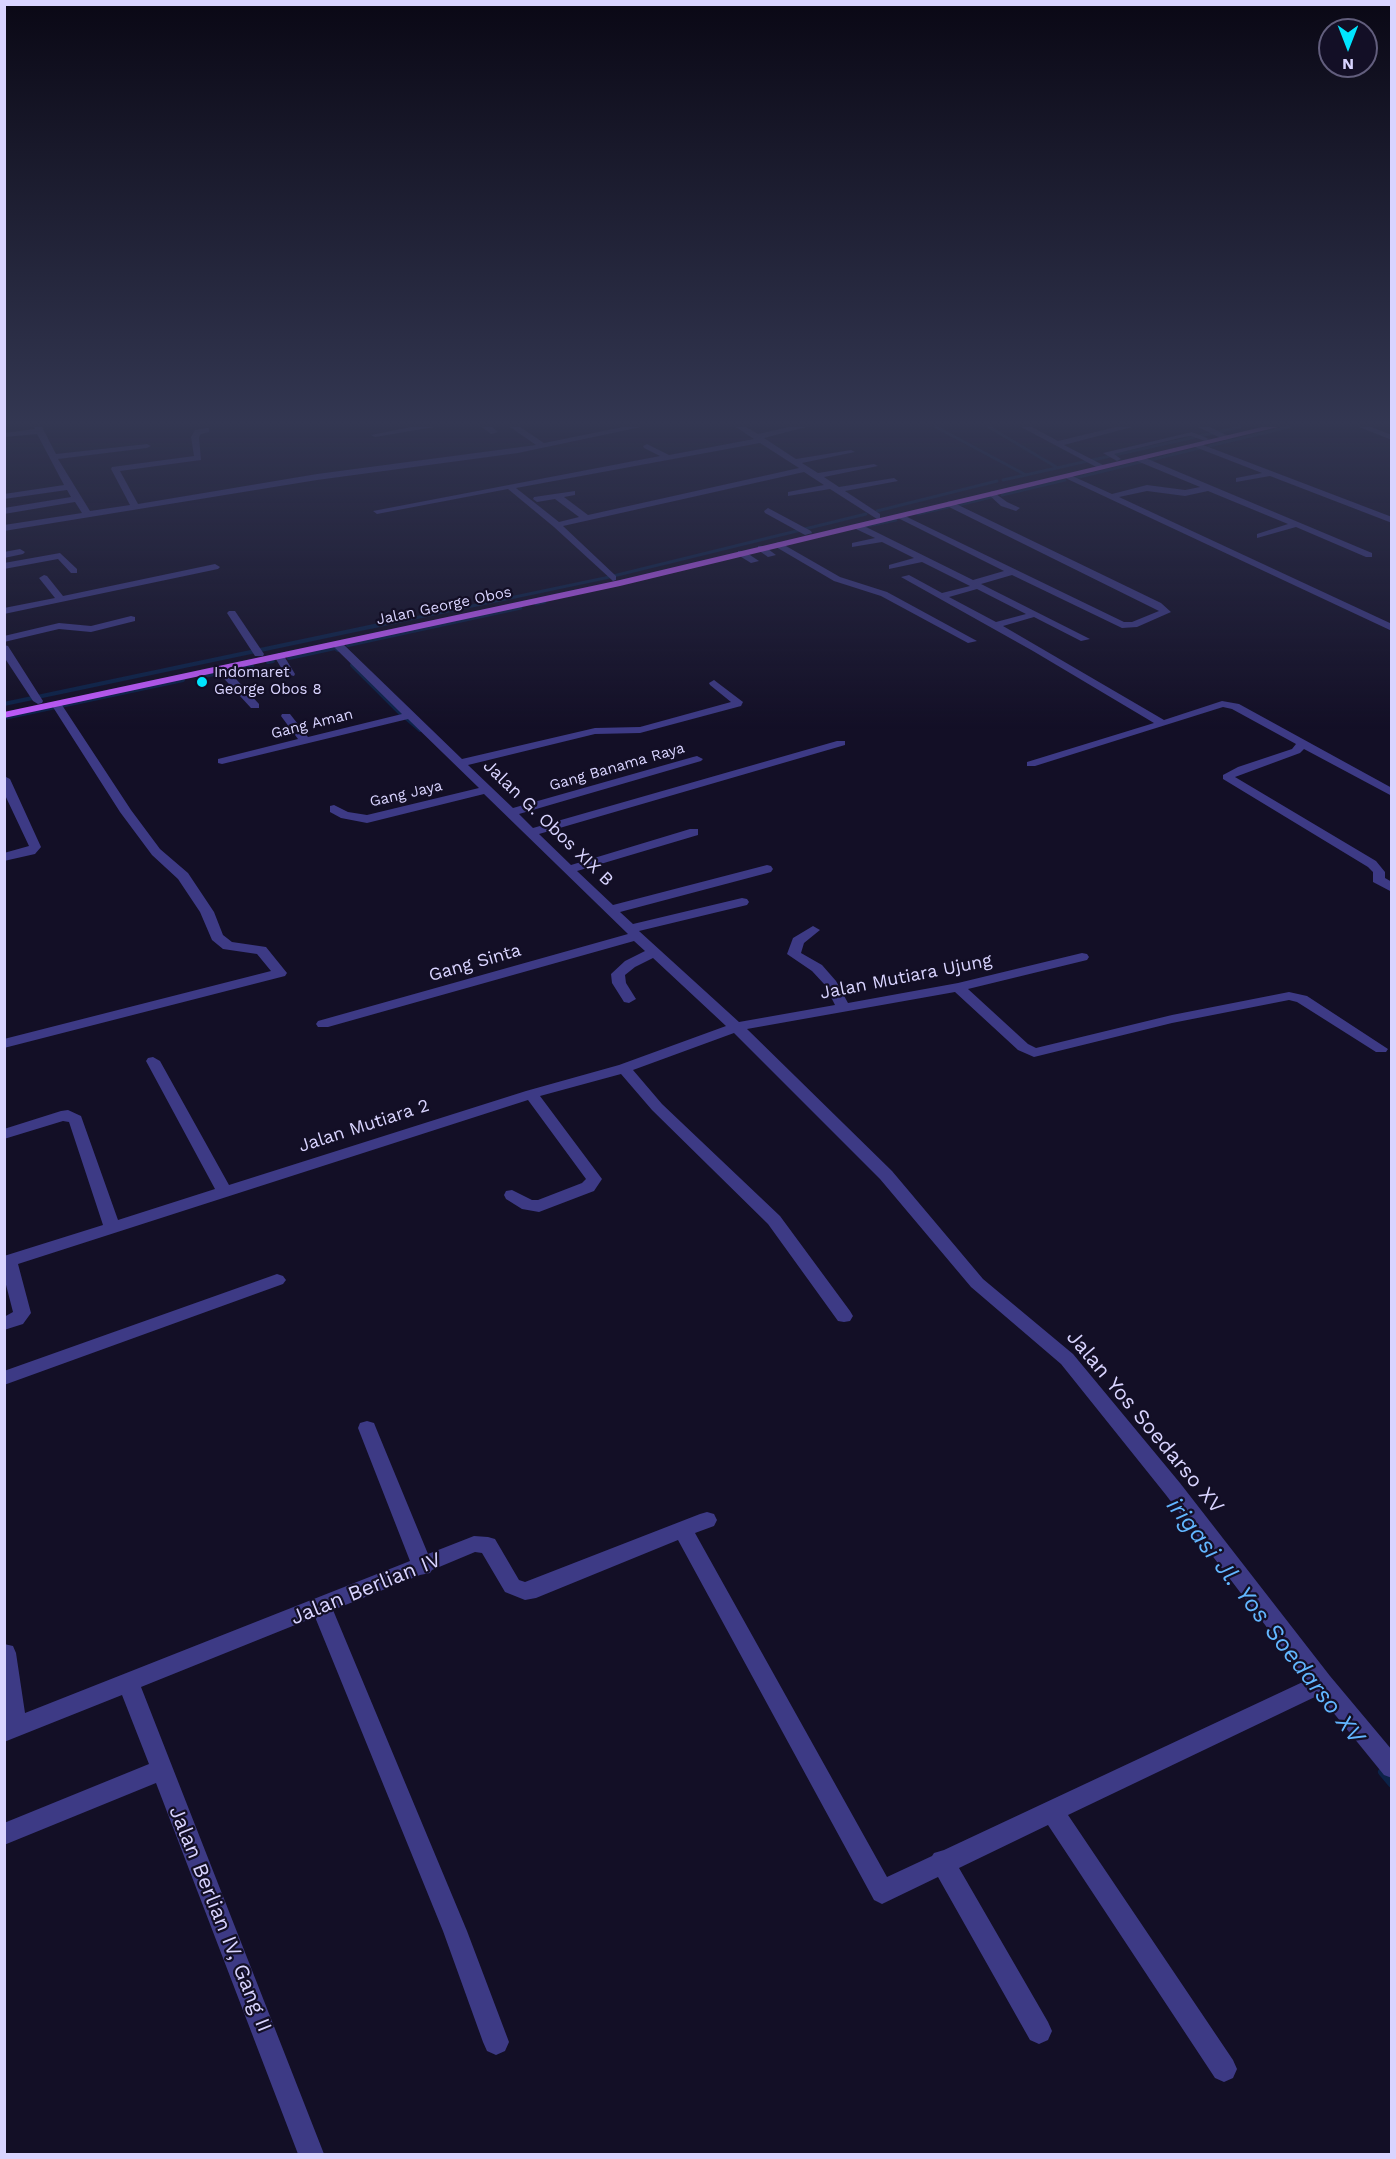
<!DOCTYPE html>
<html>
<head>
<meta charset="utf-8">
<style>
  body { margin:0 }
  #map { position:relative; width:1396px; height:2159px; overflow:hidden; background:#130f26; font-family:"Work Sans",sans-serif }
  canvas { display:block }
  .frame { position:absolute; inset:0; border:6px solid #d9d4ff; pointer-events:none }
  .north { position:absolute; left:1318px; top:18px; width:60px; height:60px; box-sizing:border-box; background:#130f26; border:2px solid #625e7d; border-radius:50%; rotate:180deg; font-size:16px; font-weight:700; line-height:24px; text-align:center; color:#d9d4ff }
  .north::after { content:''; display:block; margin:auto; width:21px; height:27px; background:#00e5ff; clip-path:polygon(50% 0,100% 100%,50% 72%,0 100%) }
</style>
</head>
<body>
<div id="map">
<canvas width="1396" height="2159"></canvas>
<div class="frame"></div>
<div class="north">N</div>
</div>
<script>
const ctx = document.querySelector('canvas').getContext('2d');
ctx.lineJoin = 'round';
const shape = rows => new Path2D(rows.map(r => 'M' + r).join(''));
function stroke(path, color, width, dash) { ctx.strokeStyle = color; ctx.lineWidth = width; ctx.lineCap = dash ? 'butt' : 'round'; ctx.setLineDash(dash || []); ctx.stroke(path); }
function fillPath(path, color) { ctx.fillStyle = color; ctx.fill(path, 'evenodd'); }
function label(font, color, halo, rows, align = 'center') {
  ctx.font = font + ' "Work Sans",sans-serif'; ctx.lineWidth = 4.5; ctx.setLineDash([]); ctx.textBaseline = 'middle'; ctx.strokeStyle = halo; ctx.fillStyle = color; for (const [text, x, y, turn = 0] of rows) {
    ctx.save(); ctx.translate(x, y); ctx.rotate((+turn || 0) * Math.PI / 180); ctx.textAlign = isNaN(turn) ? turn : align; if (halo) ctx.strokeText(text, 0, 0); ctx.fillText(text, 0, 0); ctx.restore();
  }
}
const streamFar2 = shape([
  [936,427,1026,475],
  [989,427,1058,468],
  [1209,446,1289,427],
  [1150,460,1200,448],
  [1075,478,1141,462],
  [1003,480,1240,427],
  [1002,495,1065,480],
  [959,505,991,497],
  [877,511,997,481],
  [918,514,948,507],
  [867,526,896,520],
  [536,604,545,602],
  [372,627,605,578,866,514],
  [433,627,521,608]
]);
const streamFar1 = shape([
  [348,645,440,625],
  [289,658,335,648,338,650],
  [268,662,273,661],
  [352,665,404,717],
  [232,670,252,666],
  [199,677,215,674],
  [4,704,379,625],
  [4,718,183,680],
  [406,718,420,730]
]);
const stream = shape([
  [1382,1772,1392,1784]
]);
const minor = shape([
  [34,427,42,427,56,454,147,444,151,446,147,448,58,459,90,511,130,505,111,469,112,467,194,456,191,437,195,430,206,428,209,428,209,432,201,434,199,437,201,460,120,471,138,504,317,474,536,445,510,427,520,427,544,443,623,427,641,427,518,453,317,480,4,531,4,525,82,513,75,502,4,514,4,508,71,497,67,490,4,499,4,494,64,485,37,434,4,437,4,433,35,429,34,427],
  [411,427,434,427,375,437,371,435,411,427],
  [482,427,492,427,498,432,491,434,482,427],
  [736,427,746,427,758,434,789,427,806,427,764,438,796,459,851,450,855,452,802,463,818,473,874,464,878,466,824,477,839,487,894,478,898,481,845,491,880,514,880,518,877,519,830,489,788,496,788,492,824,485,804,472,563,526,616,576,616,580,613,581,554,527,508,489,377,514,373,511,660,456,644,448,643,446,647,444,669,455,754,439,736,427],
  [760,443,799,468,588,515,564,497,575,495,575,491,534,497,533,499,537,502,555,499,579,517,559,522,516,488,760,443],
  [1021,427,1032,427,1058,441,1116,427,1132,427,1064,445,1103,465,1103,469,1100,469,1021,427],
  [1198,427,1210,427,1232,438,1225,440,1198,427],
  [1359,427,1371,427,1392,435,1392,440,1359,427],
  [1192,432,1209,439,1205,441,1191,436,1184,437,1114,454,1121,459,1117,461,1103,453,1192,432],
  [1198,443,1392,517,1392,523,1270,476,1236,482,1236,478,1262,473,1195,447,1194,445,1198,443],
  [1137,457,1143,457,1372,553,1372,557,1366,557,1296,527,1257,538,1257,534,1288,524,1208,491,1185,496,1147,491,1119,497,1392,624,1392,631,1061,476,1068,474,1112,494,1147,485,1185,490,1200,487,1137,461,1137,457],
  [992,491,1007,502,1020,508,1016,511,1001,506,988,494,992,491],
  [950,501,1161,603,1171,612,1137,627,1122,628,1012,575,981,584,1090,639,1081,641,1034,617,1003,626,1164,720,1222,701,1239,704,1392,788,1392,796,1304,749,1300,753,1235,777,1376,861,1385,872,1385,878,1392,882,1392,892,1373,882,1373,872,1368,867,1223,779,1223,775,1238,767,1292,749,1296,744,1232,709,1223,707,1035,766,1027,766,1027,762,1154,723,1033,651,901,577,909,575,942,593,970,586,922,562,889,569,889,565,914,558,882,542,852,547,852,543,875,538,856,529,856,525,862,525,973,580,1004,571,896,517,903,515,1124,622,1132,622,1159,611,947,506,947,502,950,501],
  [977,589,1026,614,996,622,949,597,977,589],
  [768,508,811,531,812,533,805,535,765,513,764,511,768,508],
  [779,542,840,577,887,592,977,641,968,643,881,596,834,581,776,547,776,543,779,542],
  [758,546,764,546,776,555,768,557,758,550,758,546],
  [20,549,25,552,23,554,4,558,4,552,20,549],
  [738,551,744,551,759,561,751,563,738,555,738,551],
  [60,553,77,569,77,573,71,573,58,559,4,569,4,563,60,553],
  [215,564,220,567,218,569,4,614,4,608,55,598,39,578,44,575,47,576,63,596,215,564],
  [229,611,235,611,264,654,263,656,255,656,227,613,229,611],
  [131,616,135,617,135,621,91,632,59,629,4,642,4,636,59,623,91,626,131,616],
  [337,641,341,642,462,759,595,728,640,727,731,702,710,685,709,683,714,680,743,702,741,706,640,733,595,734,468,765,513,808,693,757,697,756,703,759,701,761,519,814,533,828,837,741,845,741,845,745,539,834,571,865,690,829,698,829,698,835,577,871,613,905,767,865,771,866,773,869,771,872,620,912,633,924,742,898,747,899,749,902,747,905,639,931,739,1022,835,1005,825,985,812,971,787,954,793,938,813,926,820,930,804,943,801,953,822,965,836,981,848,1003,958,983,1082,953,1087,954,1089,957,1087,960,968,989,1028,1044,1036,1048,1172,1015,1289,992,1307,996,1388,1049,1386,1052,1376,1052,1297,1002,1289,1000,1172,1023,1034,1057,1018,1050,955,992,747,1029,892,1171,983,1279,1073,1354,1180,1483,1330,1676,1392,1750,1392,1778,1384,1775,1319,1695,1068,1815,1233,2060,1237,2069,1233,2078,1224,2082,1215,2078,1048,1825,959,1868,1048,2022,1052,2031,1048,2040,1039,2044,1030,2040,938,1877,882,1904,874,1900,678,1540,536,1598,525,1600,505,1592,482,1553,475,1552,432,1570,430,1573,420,1575,333,1610,467,1931,509,2042,505,2051,496,2055,487,2051,483,2042,443,1931,315,1617,141,1687,324,2154,298,2154,156,1783,4,1845,4,1823,149,1764,122,1695,4,1742,4,1644,13,1646,16,1653,25,1713,410,1561,358,1428,360,1423,367,1421,374,1423,376,1428,428,1554,474,1536,488,1537,495,1539,519,1580,525,1582,700,1514,707,1512,714,1514,717,1520,714,1526,695,1533,887,1877,932,1856,934,1853,944,1850,1307,1680,1166,1495,1061,1364,971,1287,880,1179,734,1033,633,1070,662,1104,780,1216,850,1311,853,1316,850,1321,844,1322,838,1321,768,1224,652,1110,621,1074,540,1096,602,1179,594,1191,539,1212,522,1209,506,1199,504,1195,506,1191,512,1190,532,1200,538,1200,582,1183,586,1179,528,1100,18,1264,31,1313,23,1324,4,1330,4,1317,13,1312,4,1277,4,1256,103,1225,69,1122,63,1121,4,1139,4,1129,61,1111,68,1110,81,1116,118,1220,215,1189,146,1061,148,1058,153,1057,160,1061,229,1185,526,1091,619,1065,726,1026,653,958,635,967,625,975,626,983,636,999,629,1003,624,1002,612,983,611,974,625,961,645,951,634,941,328,1027,318,1027,316,1024,318,1021,628,934,484,794,367,823,341,818,330,812,330,806,334,805,348,812,367,815,479,788,408,719,222,764,218,763,218,759,298,739,281,716,282,714,290,714,308,737,402,714,333,646,332,644,337,641],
  [4,645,8,646,43,701,42,703,38,704,33,701,4,657,4,645],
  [279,653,284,656,295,674,294,676,285,674,274,656,279,653],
  [221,666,225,667,259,704,259,708,251,708,217,671,216,669,221,666],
  [56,701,60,702,131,810,160,849,188,873,214,912,223,935,232,942,266,947,287,973,285,976,4,1048,4,1039,271,971,257,954,223,949,212,940,200,912,178,879,152,855,120,812,51,704,56,701],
  [4,776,10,779,41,847,35,854,4,861,4,853,29,846,4,793,4,776],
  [277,1274,283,1276,286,1280,283,1284,4,1385,4,1371,277,1274]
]);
const major = shape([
  [1262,427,1278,427,620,586,4,718,4,712,620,580,1262,427]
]);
const markers = [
  [202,682,6,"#00e5ff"]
];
const farStreetnames = [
  ["Jalan George Obos",444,606,-12],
  ["Gang Aman",312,724,-14],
  ["Gang Banama Raya",617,767,-16],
  ["Gang Jaya",406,794,-13]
];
const farPoinames = [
  ["Indomaret",214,673],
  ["George Obos 8",214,690]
];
const streetNames = [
  ["Jalan G. Obos XIX B",548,823,44],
  ["Gang Sinta",475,963,-16],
  ["Jalan Mutiara Ujung",906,977,-11],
  ["Jalan Mutiara 2",364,1126,-18]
];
const nearStreetnames = [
  ["Jalan Yos Soedarso XV",1145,1422,50],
  ["Jalan Berlian IV",366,1589,-22],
  ["Jalan Berlian IV, Gang II",220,1919,68]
];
const nearWaternames = [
  ["irigasi Jl. Yos Soedarso XV",1265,1621,52]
];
stroke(streamFar2, '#0c2248', 3);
stroke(streamFar1, '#0c2248', 4);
stroke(stream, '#0c2248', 8);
fillPath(minor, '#3d3a85');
fillPath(major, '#c25bff');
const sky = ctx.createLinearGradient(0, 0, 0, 730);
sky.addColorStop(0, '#0a0815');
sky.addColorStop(0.58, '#333752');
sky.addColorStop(1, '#33375200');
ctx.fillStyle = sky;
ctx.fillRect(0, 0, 1396, 730);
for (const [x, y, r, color] of markers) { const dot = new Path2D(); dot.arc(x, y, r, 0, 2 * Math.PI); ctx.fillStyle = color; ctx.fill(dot); stroke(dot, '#130f26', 2); }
label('15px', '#d9d4ff', '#130f26', farStreetnames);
label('15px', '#d9d4ff', '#130f26', farPoinames, 'left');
label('18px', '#d9d4ff', '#130f26', streetNames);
label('21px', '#d9d4ff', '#130f26', nearStreetnames);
label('italic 24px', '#62b6ff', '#130f26', nearWaternames);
</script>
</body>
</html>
